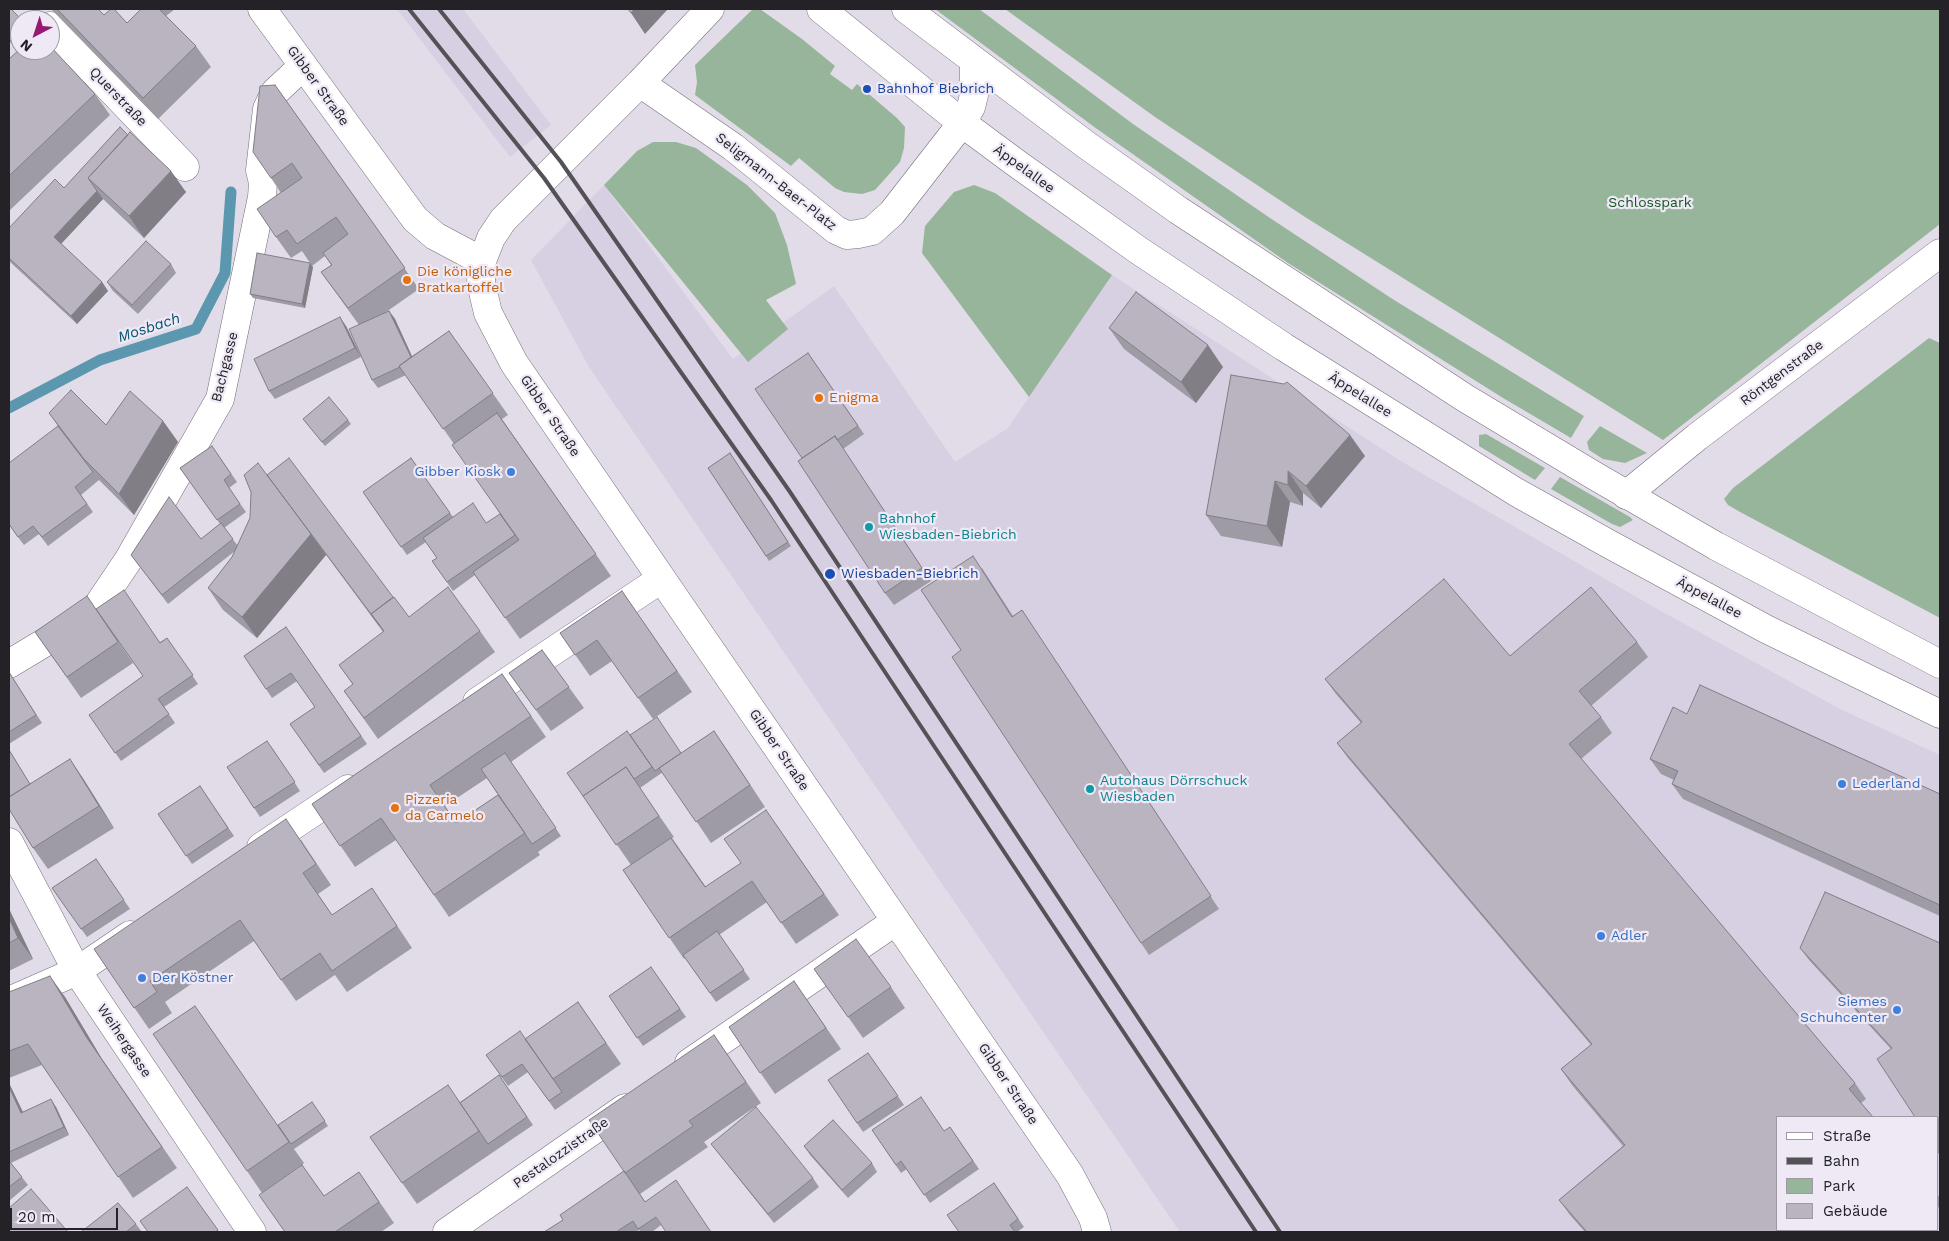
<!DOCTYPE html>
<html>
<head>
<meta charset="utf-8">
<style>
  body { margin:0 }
  #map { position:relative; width:1949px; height:1241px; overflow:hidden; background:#e2dce9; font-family:"Work Sans",sans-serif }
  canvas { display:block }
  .frame { position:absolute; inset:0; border:10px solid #242226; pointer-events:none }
  .legend { position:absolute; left:1776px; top:1116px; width:162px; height:115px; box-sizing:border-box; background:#efe9f6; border:1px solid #9e99a3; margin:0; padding:6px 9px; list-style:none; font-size:15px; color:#242226 }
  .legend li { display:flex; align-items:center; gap:10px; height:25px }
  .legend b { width:25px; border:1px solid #9e99a3 }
  .north { position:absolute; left:10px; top:10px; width:50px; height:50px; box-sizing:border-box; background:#efe9f6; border:1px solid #9e99a3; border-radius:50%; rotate:220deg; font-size:14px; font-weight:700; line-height:20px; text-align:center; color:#242226 }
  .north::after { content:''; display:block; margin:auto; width:18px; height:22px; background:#961973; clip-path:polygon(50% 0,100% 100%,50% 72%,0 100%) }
  .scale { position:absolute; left:10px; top:1208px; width:108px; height:22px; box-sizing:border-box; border:2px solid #242226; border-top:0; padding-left:6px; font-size:15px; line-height:18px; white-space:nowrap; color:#242226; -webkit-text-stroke:4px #efe9f6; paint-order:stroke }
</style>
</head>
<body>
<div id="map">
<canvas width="1949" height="1241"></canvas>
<div class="frame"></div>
<ul class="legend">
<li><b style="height:6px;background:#fff"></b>Straße</li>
<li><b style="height:6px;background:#545157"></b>Bahn</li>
<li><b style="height:14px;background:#97b59a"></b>Park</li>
<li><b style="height:14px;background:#b9b4c0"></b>Gebäude</li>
</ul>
<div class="north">N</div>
<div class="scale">20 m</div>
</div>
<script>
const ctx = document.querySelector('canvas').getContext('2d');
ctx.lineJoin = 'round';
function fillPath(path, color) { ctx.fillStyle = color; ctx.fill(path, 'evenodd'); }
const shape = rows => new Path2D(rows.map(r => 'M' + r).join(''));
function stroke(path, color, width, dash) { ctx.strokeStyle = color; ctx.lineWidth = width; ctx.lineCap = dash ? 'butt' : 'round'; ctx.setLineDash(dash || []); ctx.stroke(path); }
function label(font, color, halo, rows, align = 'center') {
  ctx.font = font + ' "Work Sans",sans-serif'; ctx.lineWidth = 4.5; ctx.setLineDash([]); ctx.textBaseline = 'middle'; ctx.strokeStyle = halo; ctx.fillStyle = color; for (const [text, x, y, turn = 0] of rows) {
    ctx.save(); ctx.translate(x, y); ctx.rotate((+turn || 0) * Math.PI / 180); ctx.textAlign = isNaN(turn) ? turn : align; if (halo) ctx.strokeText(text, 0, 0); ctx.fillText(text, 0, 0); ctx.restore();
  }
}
const built = shape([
  [397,9,463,9,551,125,510,157],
  [604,185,733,359,834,286,955,462,1008,428,1112,275,1404,463,1659,610,1842,710,1940,755,1940,1232,1180,1232,589,367,531,260],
  [1778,1117,1938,1117,1938,1230,1778,1230]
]);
const green = shape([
  [753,9,760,9,802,39,835,66,830,74,852,90,857,84,897,118,905,127,904,148,900,162,875,190,862,194,844,192,835,188,799,158,791,166,695,95,697,82,695,65],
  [935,9,979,9,1133,124,1270,218,1394,300,1584,416,1571,438,1503,398,1288,263,1097,129],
  [1005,9,1940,9,1940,224,1663,440,1305,217,1155,117],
  [653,142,676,142,696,148,747,185,775,213,787,245,796,284,766,300,788,329,748,362,604,185,637,151],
  [974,185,995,193,1112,275,1029,397,922,253,925,226,954,192],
  [1929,338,1940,343,1940,618,1740,512,1728,505,1724,499,1733,488],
  [1600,426,1647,453,1625,463,1603,459,1589,450,1587,442],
  [1486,434,1545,468,1535,480,1479,446,1479,435],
  [1560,477,1630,517,1633,520,1620,527,1612,524,1551,489]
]);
const stream = shape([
  [9,408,100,360,196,329,225,273,231,192]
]);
const minor = shape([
  [262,9,415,219,435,236,482,261],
  [50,26,185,167],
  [1626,495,1697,437,1940,253],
  [9,664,92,614,129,559,220,399,262,197,263,183,260,170,267,109,275,92,303,66],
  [477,702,661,579],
  [9,842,77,971,252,1232],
  [261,847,348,789],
  [9,1001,77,971,130,935],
  [689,1063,896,921],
  [447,1232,625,1108]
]);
const tertiary = shape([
  [710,9,640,83,503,220,491,238,482,261,481,283,488,313,514,363,1070,1175,1093,1218,1097,1232],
  [640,83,733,147,836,230,847,235,858,234,872,231,892,213,962,123,971,107,974,95,974,62]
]);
const secondary = shape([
  [821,9,962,123,1016,163,1138,250,1284,347,1516,492,1609,544,1766,629,1940,714],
  [906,9,1085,144,1178,210,1465,398,1595,476,1716,546,1940,664]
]);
const rail = shape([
  [409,9,544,178,771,500,1256,1232],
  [439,9,561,162,790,492,1280,1232]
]);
const wall = shape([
  [9,9,95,94,110,115,9,211,9,59,18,51,9,41],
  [51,9,98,9,104,15,127,23,159,9,175,9,166,16,196,46,211,67,158,119],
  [275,85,419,289,386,312,389,311,395,319,412,356,449,331,508,415,502,419,611,576,520,639,475,575,453,591,432,561,437,558,426,542,407,555,363,492,411,458,453,517,487,523,500,514,454,444,406,375,378,388,372,380,359,325,321,272,331,265,325,256,312,266,302,251,291,258,276,237,281,193,271,178],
  [120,127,186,192,144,238,103,199,61,244,102,282,108,291,77,324,9,261,9,228,64,188],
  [171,264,176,273,138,314,113,291,107,282],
  [313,267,305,308,253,298,250,294],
  [346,326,361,357,275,399,269,391],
  [1109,328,1223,367,1196,403,1124,349],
  [808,353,864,434,843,449,931,581,894,605,885,593,802,458],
  [1231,375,1365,456,1321,508,1303,493,1303,506,1290,502,1282,547,1221,536,1206,515],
  [49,413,106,425,163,421,178,442,134,515,99,480,81,495,93,512,48,546,39,534,24,545,9,525,58,426],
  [303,419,348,420,351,424,325,446],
  [212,446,237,482,229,488,246,512,224,528,238,546,250,518,267,475,409,617,480,631,495,652,378,739,344,691,353,685,339,665,383,632,324,552,326,555,257,638,223,610,208,588,232,557,235,551,168,604,131,555,201,539,220,524,180,468],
  [730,453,791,546,769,561,708,468],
  [982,568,1013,616,1022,610,1030,623,1219,909,1149,955,1141,943,961,650],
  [622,591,692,692,653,719,612,661,590,676,560,633],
  [96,609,160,642,167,638,198,684,164,707,175,723,121,761,89,715,143,676,105,623,133,663,81,698,35,632],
  [286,627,367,744,324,773,290,724,315,707,297,681,272,698,244,656],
  [1637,642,1648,657,1591,706,1601,717,1612,733,1581,759,1855,1083,1866,1099,1861,1103,1778,1117,1937,1232,1585,1232,1570,1215,1559,1200,1623,1146,1572,1085,1561,1069,1591,1045,1348,758,1337,743,1361,723,1336,694,1325,679],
  [542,650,584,708,551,731,509,673],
  [9,672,42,723,9,744],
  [502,674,546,737,511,762,561,836,538,852,540,855,449,917,396,840,355,867,312,804],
  [487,778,498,795,456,823,445,806],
  [1687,714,1940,794,1940,916,1683,799,1672,784,1674,780,1661,774,1650,759],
  [714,731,765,807,711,843,663,772,640,788,674,837,672,838,706,887,741,863,766,810,839,915,796,944,767,902,719,935,750,979,716,1002,685,958,684,959,623,870,631,865,583,796,630,735,681,753],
  [9,749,30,784,70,759,84,780,114,828,48,869,33,848,9,809],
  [273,749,300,791,260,817,227,767],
  [200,786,234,836,192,864,158,814],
  [301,840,331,885,318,894,332,915,372,888,412,948,347,992,335,975,296,1001,254,941,165,1002,172,1013,149,1029,94,949],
  [96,859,130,909,87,937,52,888],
  [9,909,11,913,33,959,9,971],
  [1940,943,1940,1155,1891,1049,1809,960,1800,948],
  [651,967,686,1017,643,1046,609,996],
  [814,969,891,987,905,1008,863,1038],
  [794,981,841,1049,775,1094,729,1027],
  [9,992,65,997,102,1059,177,1168,133,1198,42,1065,9,1078],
  [578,1002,621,1064,555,1110,528,1072,508,1086,486,1055,525,1039],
  [714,1035,761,1103,704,1142,708,1147,640,1194,661,1225,652,1232,641,1232,639,1230,635,1232,544,1232,563,1220,624,1171],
  [868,1053,904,1105,863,1132,828,1080],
  [499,1075,533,1125,417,1204,370,1137,460,1102],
  [9,1083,23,1112,56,1107,69,1135,11,1163,28,1185,9,1201],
  [312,1102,328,1126,294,1149,304,1163,302,1165,324,1196,359,1172,394,1223,381,1232,285,1232,300,1166,262,1193,247,1171,278,1125],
  [950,1127,979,1169,930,1203,907,1169,901,1173,872,1130,944,1131],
  [711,1144,813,1178,819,1187,774,1223],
  [804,1146,872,1163,877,1172,848,1198,810,1155],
  [994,1183,1024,1227,1017,1232,959,1232],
  [1938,1195,1940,1198,1940,1206,1938,1208],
  [136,1224,142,1232,81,1232]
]);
const shadedWall = shape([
  [634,9,668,9,645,34,631,13],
  [171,171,186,192,144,238,129,216],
  [97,191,103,199,60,245,54,237],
  [310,263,313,267,305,308,302,304],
  [102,282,108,291,77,324,71,316],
  [389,311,395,319,418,370,412,361],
  [340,317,346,326,361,357,355,348],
  [1208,345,1223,367,1196,403,1181,382],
  [163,421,178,442,134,515,119,494],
  [1350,435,1365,456,1321,508,1306,486],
  [1288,471,1303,493,1303,506,1288,485],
  [1275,481,1290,502,1282,547,1267,526],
  [311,534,326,555,257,638,242,617],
  [714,731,729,753,765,807,750,785],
  [70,759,84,780,114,828,99,806],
  [9,909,11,913,33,959,18,938,9,918],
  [50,976,65,997,102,1059,177,1168,87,1038],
  [9,1083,27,1121,21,1113,9,1087],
  [51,1099,56,1107,69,1135,64,1127]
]);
const building = shape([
  [9,9,11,9,22,20,20,20,20,49,19,50,9,39,9,9],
  [57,9,98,9,104,15,111,9,114,9,127,23,141,9,159,9,196,46,143,98,57,9],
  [628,9,634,9,631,13,628,9],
  [50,46,95,94,9,176,9,59,20,49,20,50,50,50,50,46],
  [275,85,405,268,348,308,321,272,332,265,323,253,348,234,336,217,297,244,287,230,276,237,257,209,302,178,292,163,271,178,253,152,260,86,275,85],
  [120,127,128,135,88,178,97,191,54,237,102,282,71,316,9,258,9,228,55,179,64,188,120,127],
  [130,132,171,171,129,216,88,178,130,132],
  [146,241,171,264,132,305,107,282,146,241],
  [257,253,310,263,302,304,250,294,257,253],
  [1136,292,1208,345,1181,382,1109,328,1136,292],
  [389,311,411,357,399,366,400,367,372,380,349,329,389,311],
  [340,317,355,348,269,391,254,359,340,317],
  [449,331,493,393,443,429,399,366,449,331],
  [808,353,858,426,837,440,835,436,802,458,755,389,808,353],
  [1231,375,1284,384,1287,382,1350,435,1306,486,1288,471,1288,485,1275,481,1267,526,1206,515,1231,375],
  [71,390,106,425,130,391,163,421,119,494,84,459,49,413,71,390],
  [329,397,348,420,322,442,303,419,329,397],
  [497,413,596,554,505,618,473,572,519,540,452,445,497,413],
  [58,426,93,472,75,487,87,504,42,537,33,526,18,537,9,524,9,463,58,426],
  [835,436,922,568,885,593,798,461,835,436],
  [212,446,231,474,224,480,240,504,217,520,180,468,212,446],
  [730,453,788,542,766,556,708,468,730,453],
  [289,458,393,597,371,614,380,626,267,475,289,458],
  [411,458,450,513,401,547,363,492,411,458],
  [258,463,311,534,242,617,208,588,232,557,250,518,251,492,244,475,258,463],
  [169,497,201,539,221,523,233,539,162,595,131,555,169,497],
  [473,503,486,523,500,514,515,535,447,582,432,561,437,558,423,538,473,503],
  [973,556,1012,617,1022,610,1211,896,1141,943,952,657,961,650,921,590,973,556],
  [1444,579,1510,656,1591,587,1637,642,1579,691,1601,717,1569,744,1855,1083,1849,1089,1873,1117,1778,1117,1778,1230,1935,1230,1937,1232,1587,1232,1559,1200,1625,1145,1561,1069,1592,1044,1337,743,1362,722,1325,679,1444,579],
  [448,587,480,631,364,718,344,691,353,684,339,665,384,631,371,614,394,597,409,617,448,587],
  [124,590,160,643,167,638,193,675,158,699,169,714,115,753,89,715,143,676,96,609,124,590],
  [622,591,677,671,638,698,597,640,575,655,560,633,622,591],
  [87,596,118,642,67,677,35,632,87,596],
  [286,627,361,736,319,765,290,724,315,707,291,673,266,689,244,656,286,627],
  [542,650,569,687,536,710,509,673,542,650],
  [9,672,36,715,9,732,9,672],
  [502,674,531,716,430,785,456,823,498,795,525,833,434,895,381,818,340,846,312,804,502,674],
  [1700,685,1940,794,1940,905,1672,784,1678,771,1650,759,1673,707,1687,714,1700,685],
  [657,717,681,753,655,771,630,735,657,717],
  [627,731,652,767,634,779,626,767,583,796,567,773,627,731],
  [714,731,750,785,696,822,659,768,714,731],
  [267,741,295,782,254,808,227,767,267,741],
  [9,750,30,784,9,797,9,750],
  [505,753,556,828,532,844,481,769,505,753],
  [70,759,99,806,33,848,9,809,9,797,70,759],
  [626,767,659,816,616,845,583,796,626,767],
  [200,786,228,828,186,856,158,814,200,786],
  [766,810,824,894,781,923,752,881,669,938,623,870,671,838,705,887,741,863,724,839,766,810],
  [286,819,316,864,303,873,332,915,372,888,397,926,332,971,320,953,281,980,240,920,150,981,157,992,134,1008,94,949,286,819],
  [96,859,124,900,81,929,52,888,96,859],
  [1825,892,1940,943,1940,1155,1938,1151,1938,1117,1915,1117,1877,1059,1892,1048,1800,948,1825,892],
  [9,918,18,938,9,943,9,918],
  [717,931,744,970,710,993,683,955,717,931],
  [856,939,891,987,848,1017,814,969,856,939],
  [651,967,680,1009,637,1038,609,996,651,967],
  [50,976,87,1038,162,1147,118,1177,28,1044,9,1051,9,992,50,976],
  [794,981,826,1028,760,1073,729,1027,794,981],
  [578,1002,606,1043,553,1079,525,1039,578,1002],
  [195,1006,289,1142,247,1171,153,1034,195,1006],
  [520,1031,562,1092,549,1101,522,1064,502,1077,486,1055,520,1031],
  [714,1035,746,1082,689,1121,693,1126,625,1173,589,1120,714,1035],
  [868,1053,898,1096,857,1123,828,1080,868,1053],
  [499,1075,527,1117,488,1144,460,1103,499,1075],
  [448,1085,479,1131,402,1183,370,1137,448,1085],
  [9,1087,21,1113,51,1099,64,1127,9,1152,9,1087],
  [921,1097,944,1131,950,1127,973,1161,924,1195,901,1161,896,1165,872,1130,921,1097],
  [312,1102,325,1121,291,1144,278,1125,312,1102],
  [756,1107,813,1178,768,1214,711,1144,756,1107],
  [833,1120,872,1163,842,1190,804,1146,833,1120],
  [9,1161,22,1177,9,1187,9,1161],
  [302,1165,324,1196,359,1172,379,1202,335,1232,285,1232,259,1195,302,1165],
  [624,1171,645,1202,676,1180,711,1232,666,1232,656,1217,638,1229,633,1221,616,1232,544,1232,563,1220,560,1215,624,1171],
  [994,1183,1018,1219,1010,1225,1015,1232,959,1232,947,1215,994,1183],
  [187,1187,218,1230,215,1232,148,1232,140,1221,187,1187],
  [31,1189,68,1232,9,1232,9,1208,31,1189],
  [118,1203,136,1224,126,1232,81,1232,118,1203]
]);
const markers = [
  [867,89,5,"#1a4fb4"],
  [407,280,5,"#e8710a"],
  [819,398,5,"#e8710a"],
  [511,472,5,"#3f7fe0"],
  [869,527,5,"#0f9aa8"],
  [830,574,6,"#1a4fb4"],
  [1842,784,5,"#3f7fe0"],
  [1090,789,5,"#0f9aa8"],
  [395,808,5,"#e8710a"],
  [1601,936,5,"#3f7fe0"],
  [142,978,5,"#3f7fe0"],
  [1897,1010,5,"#3f7fe0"]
];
const streetNames = [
  ["Gibber Straße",318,86,54],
  ["Querstraße",118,97,46],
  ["Äppelallee",1024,169,36],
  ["Seligmann-Baer-Platz",776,182,38],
  ["Bachgasse",225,367,-76],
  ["Röntgenstraße",1782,373,-37],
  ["Äppelallee",1360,395,32],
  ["Gibber Straße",550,416,56],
  ["Äppelallee",1709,598,28],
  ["Gibber Straße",779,750,56],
  ["Weihergasse",124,1041,56],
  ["Gibber Straße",1008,1084,56],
  ["Pestalozzistraße",561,1153,-35]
];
const transitNames = [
  ["Bahnhof Biebrich",877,89],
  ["Wiesbaden-Biebrich",841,574]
];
const parkNames = [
  ["Schlosspark",1650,203]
];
const foodNames = [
  ["Die königliche",417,272],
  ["Bratkartoffel",417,288],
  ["Enigma",829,398],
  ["Pizzeria",405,800],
  ["da Carmelo",405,816]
];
const shopNames = [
  ["Gibber Kiosk",501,472,"right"],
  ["Lederland",1852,784],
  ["Adler",1611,936],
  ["Der Köstner",152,978],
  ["Siemes",1887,1002,"right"],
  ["Schuhcenter",1887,1018,"right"]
];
const cultureNames = [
  ["Bahnhof",879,519],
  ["Wiesbaden-Biebrich",879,535],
  ["Autohaus Dörrschuck",1100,781],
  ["Wiesbaden",1100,797]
];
const waterNames = [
  ["Mosbach",149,328,-18]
];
fillPath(built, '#d7cfe2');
fillPath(green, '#97b59a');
stroke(stream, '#5c97b0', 11);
stroke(minor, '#756f7b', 29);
stroke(tertiary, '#756f7b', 29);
stroke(secondary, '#756f7b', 29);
stroke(minor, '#fff', 28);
stroke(tertiary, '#fff', 28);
stroke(secondary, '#fff', 28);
stroke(rail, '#545157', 4);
fillPath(wall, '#9f9ba5');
fillPath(shadedWall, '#827e86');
fillPath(building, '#b9b4c0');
stroke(building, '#827e86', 1);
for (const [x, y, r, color] of markers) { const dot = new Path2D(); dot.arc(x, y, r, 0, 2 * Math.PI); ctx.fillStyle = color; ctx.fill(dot); stroke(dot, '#efe9f6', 2); }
label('14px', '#242226', '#efe9f6', streetNames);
label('14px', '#164399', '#efe9f6', transitNames, 'left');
label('14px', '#135524', '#efe9f6', parkNames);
label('14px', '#c56008', '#efe9f6', foodNames, 'left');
label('14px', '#366cbe', '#efe9f6', shopNames, 'left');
label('14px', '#0d838f', '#efe9f6', cultureNames, 'left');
label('italic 15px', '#00536e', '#efe9f6', waterNames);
</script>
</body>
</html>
